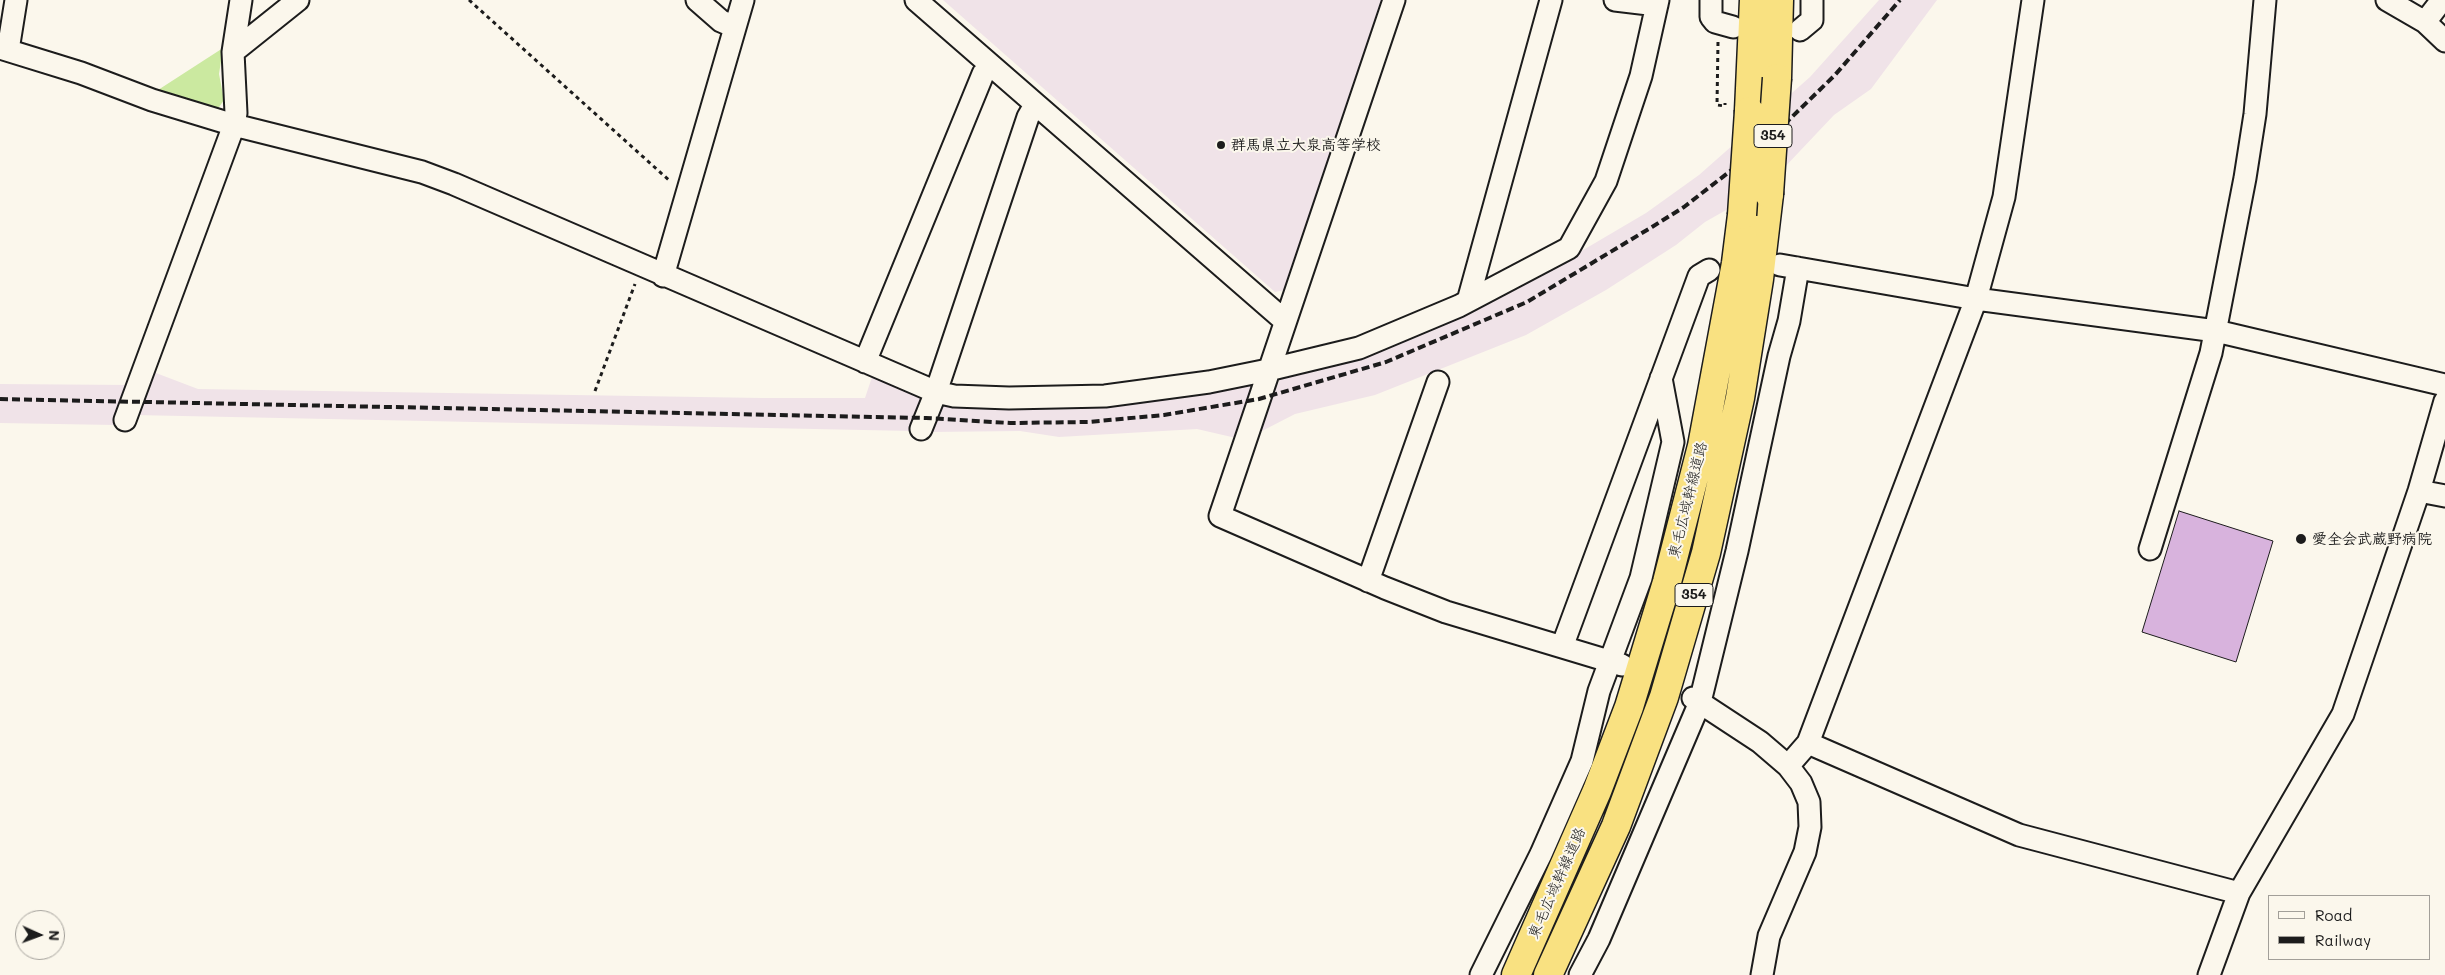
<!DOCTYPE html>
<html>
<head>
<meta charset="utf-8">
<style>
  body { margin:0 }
  #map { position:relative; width:2445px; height:975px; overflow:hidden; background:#fbf7ec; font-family:Mali,sans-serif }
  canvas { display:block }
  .legend { position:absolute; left:2268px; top:895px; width:162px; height:65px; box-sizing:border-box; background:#fbf7ec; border:1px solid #a29f99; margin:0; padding:6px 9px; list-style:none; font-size:15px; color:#1c1c1c }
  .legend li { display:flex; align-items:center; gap:10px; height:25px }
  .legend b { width:25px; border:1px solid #a29f99 }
  .north { position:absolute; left:15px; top:910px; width:50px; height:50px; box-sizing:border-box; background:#fbf7ec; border:1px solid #a29f99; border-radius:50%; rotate:92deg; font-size:14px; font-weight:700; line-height:20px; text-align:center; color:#1c1c1c }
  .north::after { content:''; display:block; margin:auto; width:18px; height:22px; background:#1c1c1c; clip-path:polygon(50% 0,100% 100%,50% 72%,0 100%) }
</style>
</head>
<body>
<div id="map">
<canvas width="2445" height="975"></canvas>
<ul class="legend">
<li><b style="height:6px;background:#fbf7ec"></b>Road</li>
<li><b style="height:6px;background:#1c1c1c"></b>Railway</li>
</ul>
<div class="north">N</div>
</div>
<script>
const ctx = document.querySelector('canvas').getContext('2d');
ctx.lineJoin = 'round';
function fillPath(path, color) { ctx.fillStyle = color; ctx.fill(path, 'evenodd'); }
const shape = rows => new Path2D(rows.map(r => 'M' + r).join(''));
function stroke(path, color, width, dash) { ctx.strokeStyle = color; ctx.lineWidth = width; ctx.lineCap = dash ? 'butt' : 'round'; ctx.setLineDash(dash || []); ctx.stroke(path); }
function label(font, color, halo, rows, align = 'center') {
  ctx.font = font + ' Mali,"Klee One",sans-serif'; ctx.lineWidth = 4; ctx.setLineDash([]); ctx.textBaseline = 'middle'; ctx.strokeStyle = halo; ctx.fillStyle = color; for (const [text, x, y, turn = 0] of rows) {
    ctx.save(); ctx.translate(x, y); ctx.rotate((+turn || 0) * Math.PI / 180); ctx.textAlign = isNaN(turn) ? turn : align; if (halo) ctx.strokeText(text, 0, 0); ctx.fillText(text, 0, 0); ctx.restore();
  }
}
const built = shape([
  [943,0,1385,0,1285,290,1275,292],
  [1879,0,1937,0,1871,89,1834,115,1765,188,1705,222,1676,245,1606,290,1526,335,1375,395,1295,414,1262,431,1258,430,1282,375,1573,256,1646,213,1699,175,1810,77],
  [148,370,198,389,762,398,865,398,873,374,926,397,912,431,134,415],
  [1253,381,1253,390,1236,438,1197,429,1059,437,1020,431,930,432,937,403],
  [0,384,129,385,122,412,115,425,0,423]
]);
const green = shape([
  [223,48,219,74,224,100,217,110,158,90]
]);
const building = shape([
  [2179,511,2273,541,2236,662,2142,632,2179,511]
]);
const minorTunnel = shape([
  [1627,668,1693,698]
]);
const path = shape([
  [469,0,671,182],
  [1718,42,1717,105,1725,106,1725,103],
  [595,391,635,284]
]);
const minor = shape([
  [697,0,721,21,735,27],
  [916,0,1285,321],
  [1394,0,1220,516,1385,588,1446,612,1622,665],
  [1615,0,1657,5],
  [1711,0,1711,17,1715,22,1733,27],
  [2387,0,2425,22,2445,41],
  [2425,22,2442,0],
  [1800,30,1812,20,1812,0],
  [0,48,81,73,152,100,234,125,422,172,454,184,936,392,954,396,1009,398,1058,397,1105,396,1209,382,1268,370,1359,348,1459,306,1569,248,1606,181,1641,76,1658,0],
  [8,50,16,0],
  [233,52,298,0],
  [1780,265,1976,299,2216,331,2445,385],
  [663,276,743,0],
  [1468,301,1551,0],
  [865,362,983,74],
  [125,420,234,125,236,113,233,52,241,0],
  [921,429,936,392,1028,117,1035,105],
  [2419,491,2445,496],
  [2150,549,2211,353,2245,178,2255,114,2265,0],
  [1368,581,1438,382],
  [1562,647,1699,276,1709,270],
  [1693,698,1760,742,1788,766,1801,783,1809,802,1810,827,1805,852,1769,936,1762,975],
  [1808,743,2019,835,2239,893],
  [1788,766,1808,743,1976,299,2004,197,2033,0],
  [1481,975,1541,854,1582,761,1599,691,1641,578,1673,442,1661,378],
  [1580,975,1599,939,1700,702,1737,551,1779,356,1789,321,1798,268],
  [2209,975,2239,893,2343,714,2419,491,2445,401]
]);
const highway = shape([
  [1777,78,1779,0],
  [1749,111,1754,0],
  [1516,975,1597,791,1629,707,1667,582,1702,446,1736,263,1742,215],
  [1548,975,1616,826,1664,697,1706,553,1740,398,1759,279,1769,194]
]);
const rail = shape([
  [0,399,926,418,1010,423,1088,422,1164,415,1259,399,1386,362,1527,302,1652,227,1684,207,1760,148,1835,75,1900,0]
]);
const highwayBridge = shape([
  [1769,194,1777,78],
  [1742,215,1749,111]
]);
const markers = [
  [1221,145,5,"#1c1c1c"],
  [2301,539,6,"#1c1c1c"]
];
const shields = [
  [1773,136,38],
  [1694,595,38]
];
const shieldNames = [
  ["354",1773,136],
  ["354",1694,595]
];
const poiNames = [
  ["群馬県立大泉高等学校",1231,145],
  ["愛全会武蔵野病院",2312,539]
];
const streetNames = [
  ["東毛広域幹線道路",1688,500,-76],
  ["東毛広域幹線道路",1557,883,-66]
];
fillPath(built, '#f0e3e8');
fillPath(green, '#cbe9a0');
fillPath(building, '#d8b3dd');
stroke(building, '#1c1c1c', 1);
stroke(minorTunnel, '#dad6cd', 21, [21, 11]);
stroke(minor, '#1c1c1c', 25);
stroke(highway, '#1c1c1c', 31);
stroke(path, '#1c1c1c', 3, [4, 4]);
stroke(minor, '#fbf7ec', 21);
stroke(highway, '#f9e181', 28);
stroke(rail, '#1c1c1c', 4, [8, 4]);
stroke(highwayBridge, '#1c1c1c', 31, []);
stroke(highwayBridge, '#f9e181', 28);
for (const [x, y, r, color] of markers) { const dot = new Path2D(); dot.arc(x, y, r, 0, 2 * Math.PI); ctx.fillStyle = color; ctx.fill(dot); stroke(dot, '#fbf7ec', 2); }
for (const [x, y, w] of shields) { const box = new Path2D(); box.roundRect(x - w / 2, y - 11.5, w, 23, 4); ctx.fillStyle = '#fbf7ec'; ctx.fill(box); stroke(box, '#1c1c1c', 1); }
label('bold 14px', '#1c1c1c', null, shieldNames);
label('bold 15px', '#1c1c1c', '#fbf7ec', poiNames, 'left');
label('15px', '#1c1c1c', '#fbf7ec', streetNames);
</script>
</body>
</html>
